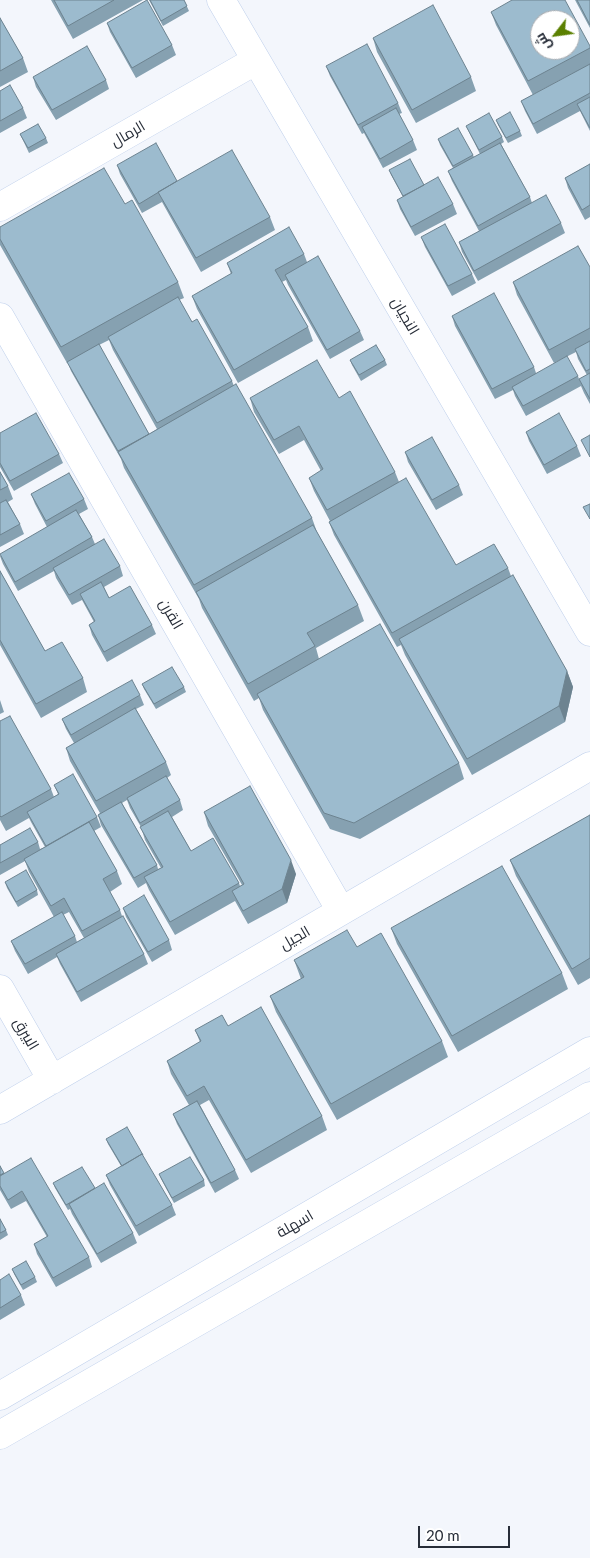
<!DOCTYPE html>
<html>
<head>
<meta charset="utf-8">
<style>
  body { margin:0 }
  #map { position:relative; width:590px; height:1558px; overflow:hidden; background:#f3f6fc; font-family:Lato,Cairo,sans-serif }
  canvas { display:block }
  .north { position:absolute; left:530px; top:10px; width:50px; height:50px; box-sizing:border-box; background:#fff; border:1px solid #a9abaf; border-radius:50%; rotate:240deg; font-size:14px; font-weight:700; line-height:20px; text-align:center; color:#272d38 }
  .north::after { content:''; display:block; margin:auto; width:18px; height:22px; background:#5b8000; clip-path:polygon(50% 0,100% 100%,50% 72%,0 100%) }
  .scale { position:absolute; left:418px; top:1526px; width:92px; height:22px; box-sizing:border-box; border:2px solid #272d38; border-top:0; padding-left:6px; font-size:15px; line-height:18px; white-space:nowrap; color:#272d38; -webkit-text-stroke:4px #fff; paint-order:stroke }
</style>
</head>
<body>
<div id="map">
<canvas width="590" height="1558"></canvas>
<div class="north">ش</div>
<div class="scale">20 m</div>
</div>
<script>
const ctx = document.querySelector('canvas').getContext('2d');
ctx.lineJoin = 'round';
const shape = rows => new Path2D(rows.map(r => 'M' + r).join(''));
function stroke(path, color, width, dash) { ctx.strokeStyle = color; ctx.lineWidth = width; ctx.lineCap = dash ? 'butt' : 'round'; ctx.setLineDash(dash || []); ctx.stroke(path); }
function fillPath(path, color) { ctx.fillStyle = color; ctx.fill(path, 'evenodd'); }
function label(font, color, halo, rows, align = 'center') {
  ctx.font = font + ' Lato,Cairo,sans-serif'; ctx.lineWidth = 5; ctx.setLineDash([]); ctx.textBaseline = 'middle'; ctx.strokeStyle = halo; ctx.fillStyle = color; for (const [text, x, y, turn = 0] of rows) {
    ctx.save(); ctx.translate(x, y); ctx.rotate((+turn || 0) * Math.PI / 180); ctx.textAlign = isNaN(turn) ? turn : align; if (halo) ctx.strokeText(text, 0, 0); ctx.fillText(text, 0, 0); ctx.restore();
  }
}
const street = shape([
  [221,0,590,632],
  [0,207,255,61],
  [0,317,341,911],
  [0,989,52,1080],
  [0,1110,590,766],
  [0,1396,590,1051],
  [0,1435,590,1096]
]);
const wall = shape([
  [51,0,143,0,73,39],
  [149,0,184,0,189,11,163,26],
  [575,0,590,0,590,28],
  [491,12,590,46,590,131,580,111,537,134,525,111,521,101,575,72,533,95,496,25],
  [0,18,23,58,28,72,0,87],
  [107,23,172,45,176,55,136,78,110,32],
  [373,38,471,77,476,91,416,123,377,52],
  [326,66,398,103,402,113,399,114,413,140,417,150,383,168,364,133,362,134,330,76],
  [33,77,106,80,109,89,56,120,36,87],
  [0,91,23,108,27,118,0,133],
  [496,120,520,131,522,136,508,143,498,125],
  [466,126,502,137,504,142,501,144,530,197,532,203,561,223,565,233,478,281,462,252,459,242,479,231,452,181,448,171,453,168,440,145,438,139,473,155,474,157,480,154],
  [20,134,46,138,48,143,29,153],
  [590,164,590,217,585,220,568,188,565,178],
  [117,165,177,181,270,217,275,230,201,272,162,202,142,213,120,174],
  [389,170,424,185,453,204,457,214,415,236,400,209,397,200,403,197,391,175],
  [125,204,178,282,184,298,179,300,192,322,232,381,234,386,312,518,317,532,358,605,364,621,316,648,319,659,459,763,464,779,360,839,330,829,263,710,259,698,254,701,202,608,199,599,124,468,121,459,71,371,68,363,67,363,0,245,0,227],
  [109,340,113,350,157,429,149,434,99,345],
  [421,237,472,274,476,283,452,296,425,247],
  [304,254,307,262,360,331,364,340,330,359,288,285,286,280,282,282,308,327,313,341,238,383,197,309,192,296,231,274,227,263],
  [590,267,590,404,584,393,581,386,526,416,515,396,513,390,495,399,455,326,452,316,534,367,536,373,578,376,579,379,587,375,578,359,576,352,554,363,517,295,513,282],
  [350,360,385,360,387,365,361,381,352,365],
  [250,398,339,398,395,472,399,482,456,565,508,568,511,576,567,671,573,687,565,722,472,775,405,655,401,645,397,647,334,535,329,522,330,521,314,491,309,478,321,471,304,440,279,454,254,412],
  [526,432,577,446,581,456,547,474,529,441],
  [0,433,59,454,63,463,14,491,0,467],
  [405,452,459,485,463,495,436,510,408,462],
  [0,472,8,486,13,499,8,502,20,524,24,534,0,547],
  [31,494,84,499,88,509,79,514,92,537,95,544,120,566,123,576,104,587,109,598,152,625,156,634,107,662,92,635,89,625,94,622,82,600,72,605,56,578,54,571,18,591,3,564,0,556,47,527,35,504],
  [0,571,45,651,83,678,87,692,41,718,0,645],
  [142,684,184,687,186,692,156,709,144,689],
  [140,695,144,705,136,709,166,762,171,775,167,778,180,800,183,810,172,817,191,851,239,883,240,886,242,885,208,826,204,812,296,874,287,903,248,924,235,901,175,935,149,890,146,883,138,888,101,825,98,815,100,813,70,761,66,748,74,743,66,729,62,719],
  [127,800,130,808,141,827,145,840,161,868,158,869,157,865,122,803],
  [0,700,4,712,0,714],
  [0,721,51,789,54,797,58,794,54,785,97,817,101,827,94,831,117,871,122,884,110,892,120,910,122,916,144,954,148,964,81,1002,60,964,57,957,28,974,15,951,11,941,54,917,29,872,25,861,0,875,0,845,38,842,40,849,45,847,31,822,29,818,6,831,0,820],
  [69,912,84,938,77,942,75,936,63,915],
  [590,815,590,978,578,985,516,876,510,860],
  [5,882,37,890,38,895,18,907,7,888],
  [123,908,169,940,172,950,152,962,126,917],
  [391,928,562,973,568,989,458,1052,397,944],
  [357,947,442,1041,448,1057,337,1120,276,1012,270,996,301,979,294,960],
  [228,1026,322,1116,327,1130,251,1173,209,1100,200,1105,235,1170,239,1179,215,1193,177,1124,173,1114,189,1105,171,1074,167,1061,200,1042,195,1030],
  [106,1139,172,1205,176,1215,139,1236,110,1185,106,1175,121,1166,108,1144],
  [0,1166,4,1174,89,1257,92,1267,56,1287,37,1254,34,1244,47,1237,26,1201,11,1209,0,1190],
  [159,1174,204,1180,205,1186,174,1203,161,1179],
  [53,1183,95,1188,133,1233,137,1243,101,1263,72,1214,70,1209,68,1210,55,1188],
  [0,1219,6,1230,8,1235,0,1240],
  [12,1269,35,1277,37,1282,23,1290,14,1274],
  [0,1280,21,1295,25,1305,0,1320]
]);
const shadedWall = shape([
  [567,671,573,687,565,722,559,706],
  [291,860,296,874,287,903,282,889]
]);
const building = shape([
  [54,0,114,0,68,26,54,0],
  [147,0,172,45,132,68,107,23,147,0],
  [150,0,184,0,187,6,161,21,150,0],
  [512,0,565,0,590,46,590,48,528,81,491,12,512,0],
  [540,20,570,20,570,50,540,50,540,20],
  [577,0,590,0,590,25,577,0],
  [433,5,471,77,412,110,373,38,433,5],
  [0,18,23,58,0,71,0,18],
  [367,44,398,103,358,125,326,66,367,44],
  [87,46,106,80,52,110,33,77,87,46],
  [590,64,590,93,533,124,521,101,590,64],
  [10,85,23,108,0,121,0,91,10,85],
  [590,97,590,128,577,104,590,97],
  [396,108,413,140,380,159,362,127,396,108],
  [510,112,520,131,506,138,496,120,510,112],
  [489,113,502,137,479,150,466,126,489,113],
  [38,124,46,138,28,148,20,134,38,124],
  [458,128,473,155,453,166,438,139,458,128],
  [156,143,177,181,139,204,117,165,156,143],
  [500,143,530,197,478,226,448,171,500,143],
  [232,150,270,217,196,258,158,192,232,150],
  [410,159,424,185,403,196,389,170,410,159],
  [590,164,590,205,582,210,565,178,590,164],
  [104,168,125,204,132,200,178,282,61,347,0,239,0,227,104,168],
  [438,177,453,204,411,227,397,200,438,177],
  [546,195,561,223,474,271,459,242,546,195],
  [445,224,472,274,448,286,421,237,445,224],
  [289,227,304,254,275,270,308,327,234,370,192,296,232,273,227,263,289,227],
  [578,246,590,267,590,328,549,350,513,282,578,246],
  [318,256,360,331,327,350,285,275,318,256],
  [494,293,534,367,492,389,452,316,494,293],
  [178,297,192,322,197,319,232,381,157,423,108,337,178,297],
  [590,341,590,369,586,371,575,349,590,341],
  [99,344,149,434,118,451,67,362,99,344],
  [376,345,385,360,359,375,350,360,376,345],
  [567,356,578,376,523,406,512,387,567,356],
  [317,360,339,398,350,391,395,472,327,510,309,478,323,469,299,426,274,440,250,398,317,360],
  [590,373,590,399,579,379,590,373],
  [236,384,312,518,194,585,118,452,236,384],
  [36,413,59,454,10,481,0,463,0,433,36,413],
  [559,413,577,446,544,465,526,432,559,413],
  [590,435,590,457,581,440,590,435],
  [432,437,459,485,432,500,405,452,432,437],
  [0,472,8,486,0,490,0,472],
  [69,473,84,499,46,521,31,494,69,473],
  [406,478,456,565,494,544,508,568,392,633,329,522,406,478],
  [6,500,20,524,0,535,0,503,6,500],
  [590,504,590,519,583,507,590,504],
  [76,510,92,537,15,582,0,554,76,510],
  [313,525,358,605,307,633,315,646,248,684,196,592,313,525],
  [104,539,120,566,69,595,53,568,104,539],
  [0,571,45,651,62,642,83,678,36,704,0,640,0,571],
  [513,575,567,671,559,706,467,759,399,639,513,575],
  [101,582,109,598,130,586,152,625,104,652,89,625,95,621,80,594,101,582],
  [380,624,459,763,354,823,324,813,257,694,380,624],
  [172,667,184,687,154,704,142,684,172,667],
  [132,680,140,695,71,735,62,719,132,680],
  [135,708,166,762,96,801,66,748,135,708],
  [10,716,51,789,1,817,0,816,0,721,10,716],
  [73,774,97,817,46,846,27,812,59,794,54,785,73,774],
  [166,776,180,800,140,823,127,798,166,776],
  [250,786,291,860,282,889,243,911,232,891,244,884,204,812,250,786],
  [121,802,157,865,134,878,98,815,121,802],
  [168,811,191,851,213,838,239,883,170,922,144,877,163,867,140,827,168,811],
  [590,815,590,958,572,969,510,860,590,815],
  [89,822,117,871,103,879,120,910,82,931,64,898,51,906,24,859,89,822],
  [30,828,38,842,0,863,0,845,30,828],
  [502,866,562,973,452,1036,391,928,502,866],
  [26,870,37,890,16,902,5,882,26,870],
  [144,895,169,940,148,952,123,908,144,895],
  [62,912,75,936,25,964,11,941,62,912],
  [123,916,144,954,77,992,56,954,123,916],
  [347,930,357,947,381,933,442,1041,331,1104,270,996,304,977,294,960,347,930],
  [261,1007,322,1116,246,1160,204,1086,187,1096,167,1061,201,1041,195,1030,222,1015,228,1026,261,1007],
  [197,1101,235,1170,211,1183,173,1114,197,1101],
  [127,1127,143,1155,142,1154,122,1166,106,1139,127,1127],
  [142,1154,172,1205,136,1226,106,1175,142,1154],
  [190,1157,204,1180,172,1198,159,1174,190,1157],
  [31,1158,89,1257,53,1278,34,1244,48,1236,22,1191,8,1200,0,1186,0,1176,31,1158],
  [0,1166,4,1173,0,1175,0,1166],
  [82,1167,95,1188,66,1205,53,1183,82,1167],
  [104,1183,133,1233,97,1254,69,1204,104,1183],
  [0,1219,6,1230,0,1233,0,1219],
  [26,1261,35,1277,21,1285,12,1269,26,1261],
  [9,1274,21,1295,0,1308,0,1280,9,1274]
]);
const streetNames = [
  ["الرمال",128,134,-30],
  ["النجيان",405,316,60],
  ["القرن",171,614,60],
  ["الجيل",295,938,-30],
  ["البيرق",26,1034,60],
  ["اسهلة",295,1224,-30]
];
stroke(street, '#becfeb', 29);
stroke(street, '#fff', 28);
fillPath(wall, '#86a1b1');
fillPath(shadedWall, '#6d8390');
fillPath(building, '#9cbbce');
stroke(building, '#6d8390', 1);
label('15px', '#272d38', '#fff', streetNames);
</script>
</body>
</html>
